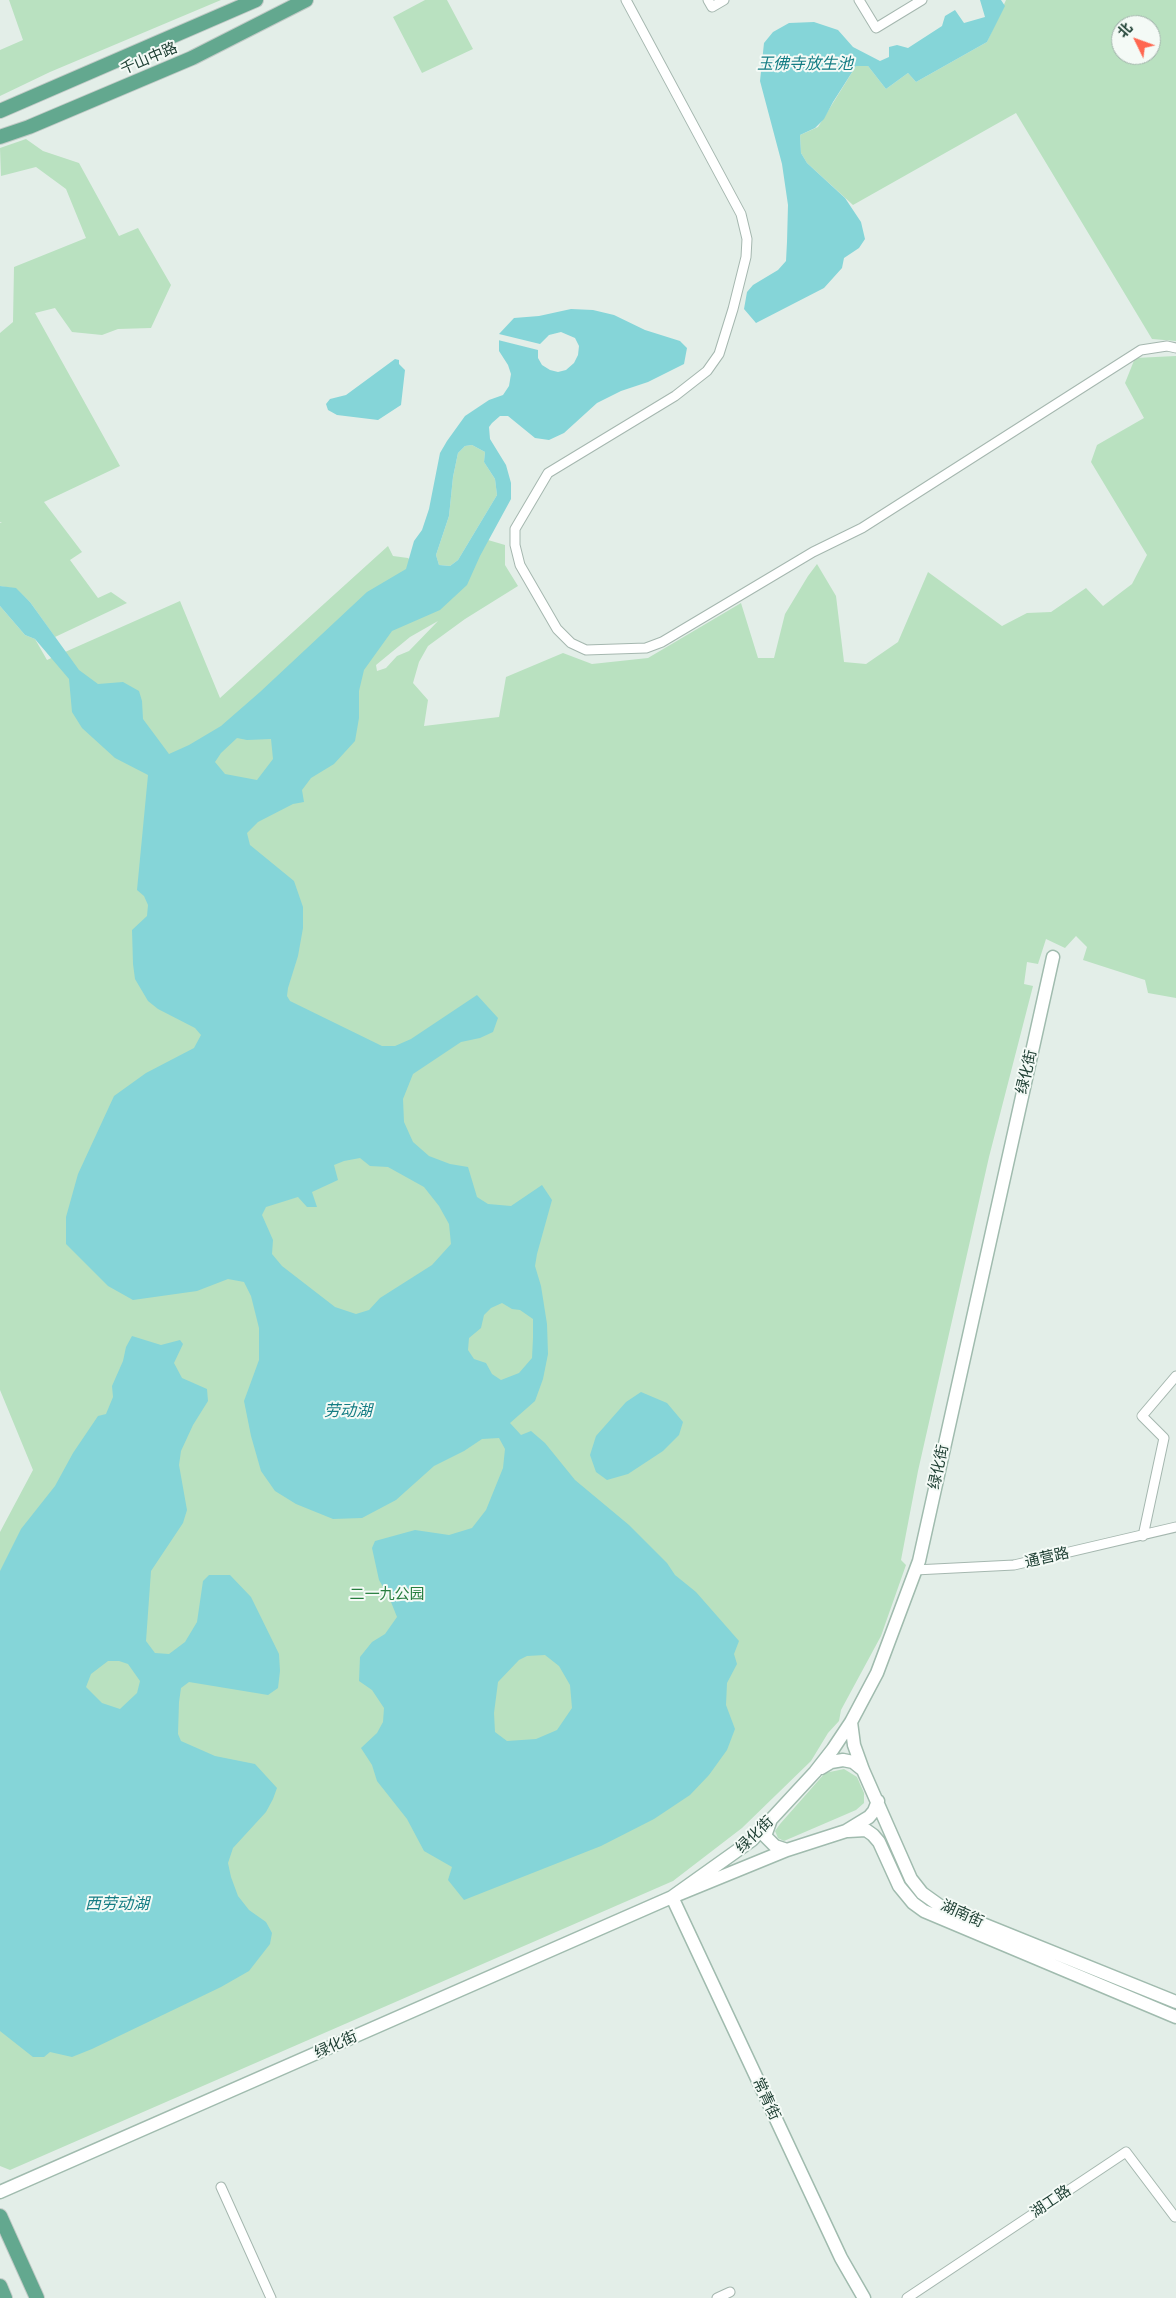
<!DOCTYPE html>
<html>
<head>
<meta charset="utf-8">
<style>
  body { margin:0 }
  #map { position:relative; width:1176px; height:2298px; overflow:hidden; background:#e3eee8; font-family:"Fira Sans","Noto Sans SC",sans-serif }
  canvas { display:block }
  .north { position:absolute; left:1111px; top:15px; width:50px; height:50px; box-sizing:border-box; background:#f4faf6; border:1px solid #9fb0a9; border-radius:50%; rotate:312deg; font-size:14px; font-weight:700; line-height:20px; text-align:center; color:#204135 }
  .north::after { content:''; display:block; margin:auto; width:18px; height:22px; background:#ff6750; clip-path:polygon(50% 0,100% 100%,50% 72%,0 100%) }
</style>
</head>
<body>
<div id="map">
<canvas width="1176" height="2298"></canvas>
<div class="north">北</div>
</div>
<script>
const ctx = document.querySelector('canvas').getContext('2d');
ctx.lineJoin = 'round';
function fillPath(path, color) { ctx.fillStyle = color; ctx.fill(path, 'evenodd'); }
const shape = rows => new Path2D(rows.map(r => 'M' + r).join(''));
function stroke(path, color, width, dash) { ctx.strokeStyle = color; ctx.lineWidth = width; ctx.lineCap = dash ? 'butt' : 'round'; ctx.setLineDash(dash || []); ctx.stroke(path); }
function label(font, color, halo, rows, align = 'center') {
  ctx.font = font + ' "Fira Sans","Noto Sans SC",sans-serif'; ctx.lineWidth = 4; ctx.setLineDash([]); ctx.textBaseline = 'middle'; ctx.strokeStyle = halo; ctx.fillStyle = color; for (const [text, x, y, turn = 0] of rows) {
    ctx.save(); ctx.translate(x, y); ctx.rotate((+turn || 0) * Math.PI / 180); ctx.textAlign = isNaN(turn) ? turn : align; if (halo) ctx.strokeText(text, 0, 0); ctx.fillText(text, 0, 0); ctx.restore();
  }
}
const green = shape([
  [9,0,221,0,50,72,0,96,0,50,23,40],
  [425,0,447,0,473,49,422,73,393,17],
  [1006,0,1176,0,1176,341,1152,339,1016,113,853,205,807,163,801,153,800,135,818,127,856,66,868,66,886,89,908,73,916,82,987,42],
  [1121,25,1151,25,1151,55,1121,55],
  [26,139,43,151,79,163,119,236,138,228,171,285,151,328,118,329,102,335,72,332,55,308,35,313,120,466,44,502,82,552,70,560,98,598,111,592,127,603,55,637,30,602,16,589,0,586,0,523,2,522,0,522,0,333,13,322,14,267,86,238,66,189,36,167,1,176,0,148],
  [1176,356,1176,998,1148,993,1145,980,1083,960,1087,947,1076,936,1065,948,1046,939,1038,964,1027,962,1024,984,1033,986,989,1157,918,1471,901,1560,906,1565,881,1636,841,1710,839,1721,828,1733,811,1761,742,1828,673,1881,10,2170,0,2166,0,1532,33,1470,0,1390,0,606,25,635,35,639,47,660,180,601,220,698,388,546,393,556,408,558,452,598,488,540,505,545,505,565,518,586,465,619,428,646,419,662,413,683,428,700,424,726,499,717,506,677,563,653,592,664,648,658,741,603,758,658,774,658,785,614,808,576,817,564,836,596,844,662,866,664,898,642,928,572,1002,626,1027,613,1051,612,1086,588,1103,606,1132,584,1147,555,1091,462,1097,445,1144,418,1125,383,1135,358],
  [438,621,409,651,397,656,386,668,377,671,376,665,410,637],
  [472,445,485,452,484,462,495,479,497,495,458,560,450,566,439,565,436,555,449,516,453,477,458,453,465,446],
  [844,1769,857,1777,864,1793,864,1803,856,1810,784,1841,778,1838,775,1831,780,1824,825,1773]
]);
const water = shape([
  [980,0,1001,0,1005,6,987,42,916,82,908,73,886,89,868,66,856,66,833,102,824,119,815,128,800,135,801,153,807,163,845,198,861,222,865,239,859,248,844,258,842,268,824,288,756,323,744,309,747,292,753,285,778,270,786,261,787,242,788,205,782,164,760,81,764,43,773,32,789,23,814,22,838,30,853,47,880,61,889,57,889,47,897,45,908,48,942,26,945,16,955,10,964,23,985,17],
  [571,309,593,310,614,315,645,330,680,341,687,348,684,364,648,382,621,391,597,403,564,433,549,440,535,438,508,416,500,416,492,423,489,427,490,439,506,465,511,483,511,499,480,556,467,585,440,610,392,631,364,670,359,691,359,718,355,741,334,764,311,778,302,790,304,802,293,804,258,822,247,833,250,845,294,881,303,907,303,928,298,956,288,988,287,996,290,1001,382,1046,395,1046,411,1039,477,995,498,1018,493,1032,480,1038,461,1042,413,1074,403,1099,404,1122,413,1142,429,1156,450,1164,468,1167,477,1197,488,1204,511,1206,542,1185,552,1200,537,1254,535,1266,541,1286,547,1324,548,1354,543,1379,535,1401,510,1423,521,1435,531,1431,545,1443,575,1480,629,1525,667,1563,675,1575,696,1592,739,1641,734,1654,737,1664,727,1683,726,1705,735,1729,727,1750,709,1775,690,1795,654,1819,601,1846,464,1900,448,1880,452,1867,424,1851,407,1819,377,1781,372,1765,361,1748,377,1733,383,1722,384,1708,372,1690,359,1681,360,1657,372,1642,385,1634,397,1617,389,1597,379,1580,372,1548,375,1541,415,1530,449,1535,472,1528,486,1510,503,1468,505,1449,499,1438,482,1439,464,1451,434,1466,396,1500,362,1518,333,1519,296,1504,275,1491,261,1471,251,1436,244,1401,259,1360,259,1328,251,1296,244,1282,228,1279,197,1291,133,1300,108,1286,66,1244,66,1217,78,1174,114,1096,146,1073,194,1048,201,1035,195,1028,158,1009,148,1001,135,979,133,964,132,930,147,916,148,905,144,896,137,890,148,775,115,758,82,728,72,712,69,679,35,639,25,635,0,606,0,586,16,588,30,602,79,670,98,684,123,682,139,691,142,701,143,719,169,754,189,745,221,726,260,692,367,592,406,569,414,541,422,530,429,509,440,453,447,441,465,416,489,400,503,395,509,386,511,374,508,365,499,351,499,334,514,318,539,316],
  [472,445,485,452,484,462,495,479,497,495,458,560,450,566,439,565,436,555,449,516,453,477,458,453,465,446],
  [237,738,247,740,271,739,273,759,257,780,225,774,215,762,221,753],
  [360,1158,370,1166,388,1167,424,1187,439,1206,449,1224,451,1244,432,1265,380,1298,369,1310,356,1314,335,1307,282,1266,272,1254,273,1240,262,1215,266,1207,298,1197,307,1207,317,1207,312,1192,338,1180,334,1165,344,1161],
  [502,1303,512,1309,520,1310,533,1319,533,1338,532,1358,519,1373,501,1380,492,1374,486,1363,474,1359,468,1350,469,1338,481,1328,484,1315,491,1308],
  [545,1655,559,1666,570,1685,572,1708,557,1730,536,1739,507,1741,495,1732,494,1713,498,1682,519,1660,527,1656],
  [395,359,399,360,399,364,405,370,401,405,378,420,337,415,328,410,326,404,330,399,346,395],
  [132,1336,161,1345,180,1340,183,1344,174,1363,182,1378,207,1389,208,1401,193,1425,181,1451,179,1465,187,1510,183,1523,151,1571,146,1641,155,1653,169,1654,185,1642,197,1622,203,1581,209,1575,230,1575,251,1597,279,1654,280,1671,278,1688,268,1695,189,1682,181,1688,179,1702,178,1734,181,1741,215,1756,255,1764,277,1788,273,1799,266,1812,233,1848,228,1863,231,1877,238,1896,249,1910,266,1922,272,1933,270,1944,249,1971,221,1987,92,2049,72,2057,50,2052,44,2057,33,2057,0,2031,0,1571,21,1529,55,1486,73,1453,98,1416,106,1414,113,1397,112,1386,123,1361,126,1347],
  [108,1661,119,1661,128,1664,140,1681,137,1693,120,1709,102,1703,86,1687,91,1674],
  [641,1392,667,1403,683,1422,679,1435,663,1451,628,1474,607,1480,596,1472,590,1455,596,1436,626,1402]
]);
const pier = shape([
  [561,332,575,338,579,346,578,355,574,363,566,370,558,372,550,370,542,365,538,358,538,350,498,340,499,334,540,344,549,335]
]);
const street = shape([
  [626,0,741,214,747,239,746,257,733,309,719,354,707,371,675,396,548,473,515,529,515,545,520,565,557,629,571,643,586,650,646,648,662,642,813,552,862,528,1141,350,1167,346,1176,348],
  [708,0,712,7,724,0],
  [859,0,876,28,922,0],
  [1143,1536,1164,1438,1142,1416,1176,1376],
  [915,1570,1014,1565,1176,1527],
  [221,2187,271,2298],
  [717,2298,730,2292],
  [907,2298,1126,2152,1175,2217]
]);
const secondary = shape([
  [851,1722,854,1745,863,1770,911,1879,922,1893,943,1908,1176,2002],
  [821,1768,831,1762,843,1760,853,1762,863,1770],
  [770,1822,765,1836,775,1846,787,1850],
  [848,1831,866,1830,873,1835,879,1842,899,1886,913,1903,924,1911,1176,2017],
  [672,1897,752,1840,815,1772,833,1749,851,1722,877,1673,919,1561,1053,957],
  [672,1897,841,2258,864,2298],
  [0,2192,672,1897,787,1850,846,1831,869,1817,874,1811,878,1801]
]);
const primary = shape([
  [0,111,256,0],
  [0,137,29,127,192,58,306,0],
  [0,2216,37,2298],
  [0,2286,5,2298]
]);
const streetNames = [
  ["千山中路",149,59,-23],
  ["绿化街",1027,1072,-77],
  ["绿化街",939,1467,-78],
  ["通营路",1047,1558,-13],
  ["绿化街",755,1835,-44],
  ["湖南街",962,1914,24],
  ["绿化街",336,2045,-24],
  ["常青街",766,2099,65],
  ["湖工路",1051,2202,-34]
];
const parkNames = [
  ["二一九公园",387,1595]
];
const waterNames = [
  ["玉佛寺放生池",805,65],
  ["劳动湖",348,1412],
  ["西劳动湖",117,1905]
];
fillPath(green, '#b9e1c0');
fillPath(water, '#85d5d8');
fillPath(pier, '#e3eee8');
stroke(street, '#a5b7af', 11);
stroke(secondary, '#a0bbae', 15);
stroke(primary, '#c1cac6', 16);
stroke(street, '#fff', 9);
stroke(secondary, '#fff', 12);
stroke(primary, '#63a88f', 14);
label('15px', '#204135', '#f4faf6', streetNames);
label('15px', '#267d3e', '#f4faf6', parkNames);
label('italic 16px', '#147d84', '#f4faf6', waterNames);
</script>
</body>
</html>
